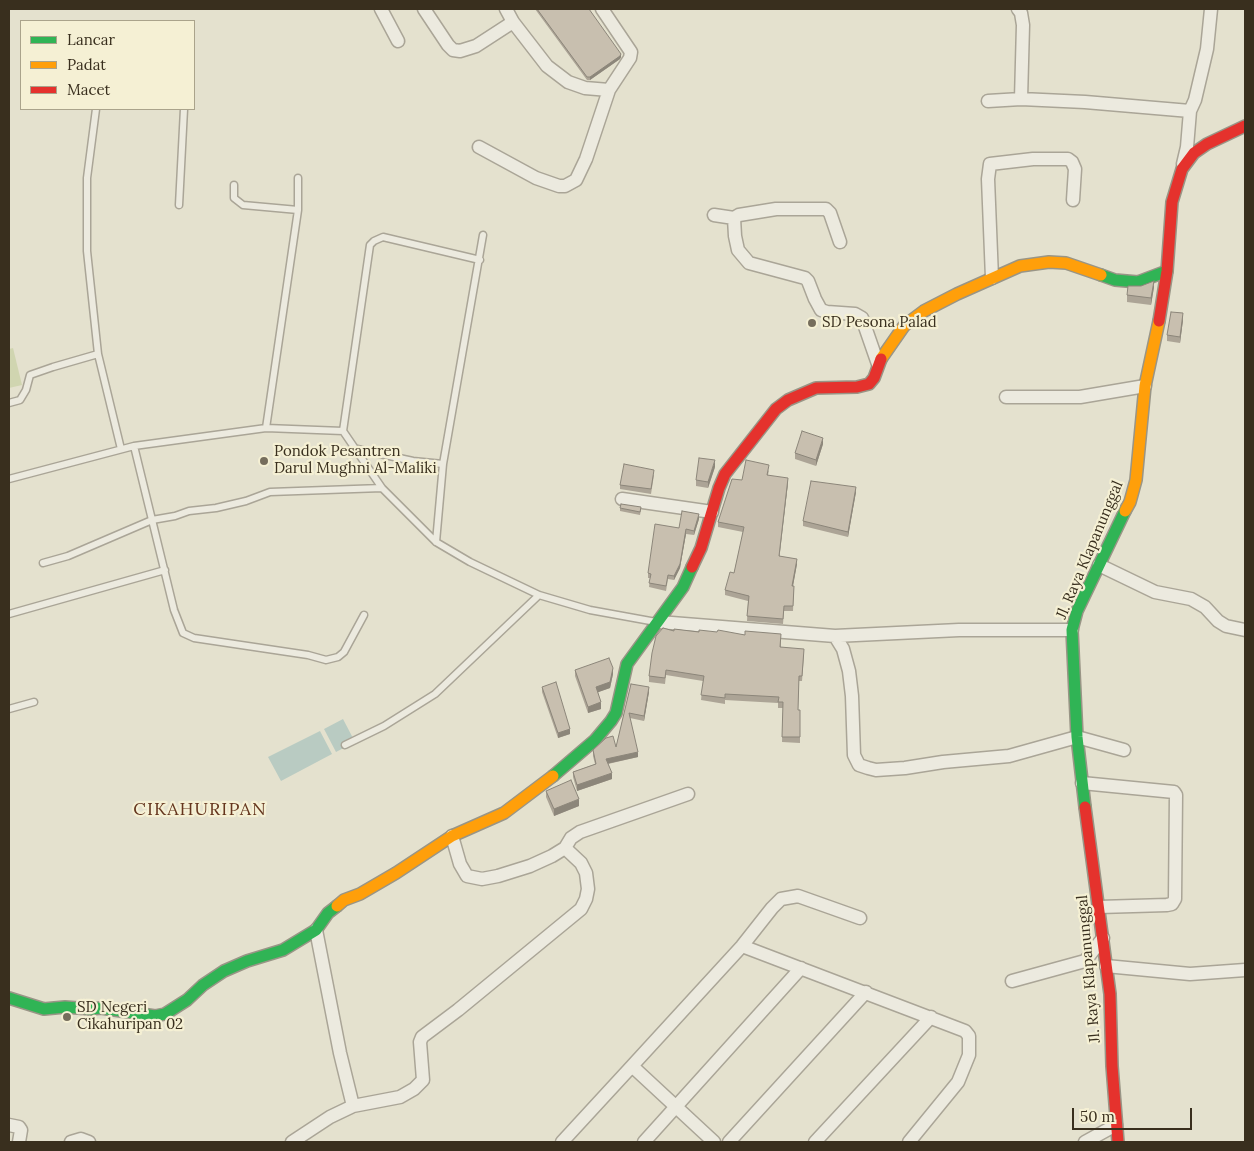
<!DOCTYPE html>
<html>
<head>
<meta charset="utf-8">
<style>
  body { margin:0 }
  #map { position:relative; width:1254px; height:1151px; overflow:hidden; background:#e4e1ce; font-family:Lora,serif }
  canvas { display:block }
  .frame { position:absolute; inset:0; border:10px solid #392f1e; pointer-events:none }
  .legend { position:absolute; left:20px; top:20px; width:175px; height:90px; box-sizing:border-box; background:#f5f0d4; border:1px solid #aaa38b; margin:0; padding:6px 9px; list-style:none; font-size:15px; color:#392f1e }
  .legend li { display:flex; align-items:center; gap:10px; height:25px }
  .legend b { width:25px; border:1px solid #aaa38b }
  .scale { position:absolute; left:1072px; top:1108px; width:120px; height:22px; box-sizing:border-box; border:2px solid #392f1e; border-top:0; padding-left:6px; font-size:15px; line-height:18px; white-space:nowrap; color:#392f1e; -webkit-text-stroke:4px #f5f0d4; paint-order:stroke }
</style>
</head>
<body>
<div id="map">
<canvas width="1254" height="1151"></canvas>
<div class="frame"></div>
<ul class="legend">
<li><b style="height:6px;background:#30b455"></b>Lancar</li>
<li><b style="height:6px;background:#ff9f0a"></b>Padat</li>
<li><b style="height:6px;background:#e5322d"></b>Macet</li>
</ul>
<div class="scale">50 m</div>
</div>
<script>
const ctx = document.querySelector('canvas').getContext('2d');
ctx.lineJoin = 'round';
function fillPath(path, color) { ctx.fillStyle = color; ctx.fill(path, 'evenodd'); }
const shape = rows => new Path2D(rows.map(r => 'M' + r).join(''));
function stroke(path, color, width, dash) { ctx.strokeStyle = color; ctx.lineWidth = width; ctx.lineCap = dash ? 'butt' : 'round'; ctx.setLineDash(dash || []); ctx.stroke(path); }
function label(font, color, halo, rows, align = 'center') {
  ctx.font = font + ' Lora,serif'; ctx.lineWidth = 4.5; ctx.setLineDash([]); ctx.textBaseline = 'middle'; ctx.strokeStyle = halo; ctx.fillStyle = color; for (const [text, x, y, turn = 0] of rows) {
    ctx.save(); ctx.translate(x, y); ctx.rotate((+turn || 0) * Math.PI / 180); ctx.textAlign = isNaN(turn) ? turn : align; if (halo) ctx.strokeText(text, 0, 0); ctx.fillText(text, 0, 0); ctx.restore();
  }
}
const green = shape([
  [13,348,22,385,9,388,9,349]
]);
const water = shape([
  [343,719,355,742,336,752,324,729],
  [320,731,332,754,281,781,268,757]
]);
const lane = shape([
  [96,109,87,178,87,251,98,354,121,449],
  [234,185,234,198,243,205,298,210],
  [179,205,184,109],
  [9,403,20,400,26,390,30,375,53,367,98,354],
  [266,428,298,210,298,178],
  [343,431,370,245,374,241,383,237,480,260],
  [134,446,174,610,183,633,194,638,308,655,326,660,338,657,344,652,364,615],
  [357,449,413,461,443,464],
  [9,479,134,446,266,428,343,431,382,488,436,542,470,562,539,595,590,610,656,622],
  [436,542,443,464,483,235],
  [43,563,68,556,152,520,175,516,189,511,216,508,246,501,270,492,382,488],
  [9,614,165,570],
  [9,709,34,702],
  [345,745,384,726,435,694,539,595]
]);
const street = shape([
  [381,9,398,41],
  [424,9,448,45,453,50,460,51,476,46,513,22],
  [506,9,513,22,547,66,568,82,585,88,609,90],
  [1018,9,1021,13,1023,25,1021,99],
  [988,101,1021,99,1085,102,1190,111],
  [479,147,536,178,559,186,565,186,576,180,586,159,609,90,630,58,631,52,602,9],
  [1183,164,1187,147,1190,111,1195,100,1207,49,1211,9],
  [714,215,734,218,735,236,738,250,749,263,805,278,808,281,815,299,821,310,827,312,855,314,862,318,878,364],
  [734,218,739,215,776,209,826,209,830,213,840,242],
  [992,278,988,179,990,164,1033,159,1068,159,1072,162,1075,169,1073,200],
  [1006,397,1080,397,1145,386],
  [622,499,712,512],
  [1099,565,1155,592,1191,599,1205,607,1218,621,1226,626,1245,630],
  [659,622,835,636,843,649,849,671,852,696,854,755,859,765,868,768,876,770,905,768,943,762,1009,756,1077,737,1124,750],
  [835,636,959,630,1072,630],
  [1082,783,1174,792,1176,795,1175,899,1172,904,1167,905,1099,907],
  [565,848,571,838,580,832,688,794],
  [316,930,340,1053,353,1106],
  [742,946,965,1031,969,1036,969,1055,958,1082,909,1142],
  [1106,966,1190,974,1245,970],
  [1012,981,1085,961,1103,938],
  [632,1066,742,946,772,908,781,899,798,896,860,918],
  [9,1125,19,1127,21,1130,19,1142],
  [71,1142,81,1139,89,1142],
  [292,1142,330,1117,353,1106,400,1097,414,1089,423,1080,420,1042,422,1037,458,1010,581,909,586,899,588,889,586,873,581,863,565,848,552,856,530,866,498,876,482,879,467,876,460,864,452,836],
  [562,1142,632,1066,714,1142],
  [644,1142,801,968],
  [729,1142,866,992],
  [815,1142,931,1017],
  [1085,1142,1116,1125]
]);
const fast = shape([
  [1101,275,1115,280,1138,282,1167,271],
  [553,776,595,740,611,721,616,713,627,664,683,587,692,567],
  [1085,807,1077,737,1072,630,1077,611,1125,511],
  [9,998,44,1009,65,1007,91,1009,101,1008,155,1016,165,1014,187,1000,203,985,224,971,247,961,283,950,316,930,328,913,337,906]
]);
const slow = shape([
  [881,359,904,326,924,311,957,294,1020,266,1049,262,1066,263,1101,275],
  [1125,511,1130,502,1136,480,1145,386,1159,321],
  [337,906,344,900,360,894,396,873,452,836,504,813,553,776]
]);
const jam = shape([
  [1159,321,1167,271,1172,202,1182,169,1194,153,1207,144,1245,126],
  [692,567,701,548,719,488,725,474,776,409,788,400,816,388,857,387,869,384,874,378,881,359],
  [1085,807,1110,994,1112,1066,1118,1142]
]);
const wall = shape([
  [535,9,589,9,621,57,620,59,590,80,587,80],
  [1154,287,1151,305,1127,302,1127,295],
  [1183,320,1180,343,1167,341,1167,335],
  [823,444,816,466,795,459,795,453],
  [715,467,708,488,696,486,696,480],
  [769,470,768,475,788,483,779,556,797,564,793,586,794,586,793,611,784,611,783,624,747,621,748,601,725,595,725,590,734,573,743,532,718,527,718,522],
  [654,475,651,494,620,489,620,485],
  [856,492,848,537,803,526,803,521],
  [620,508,641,510,640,515,620,511],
  [699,519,694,535,686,534,680,568,674,580,668,579,666,591,649,587,650,578,648,578,648,573,679,528],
  [674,631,745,635,781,640,781,647,804,655,802,681,799,681,798,710,800,710,800,743,782,742,783,708,778,708,778,703,725,700,725,704,701,700,703,681,666,675,665,684,649,682,649,676],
  [575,670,613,674,610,688,598,692,601,709,588,713,575,676],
  [631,684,649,692,644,721,630,718,638,757,608,764,612,779,577,791,573,777,573,772,595,764,593,756,593,750,616,747],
  [542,687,570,734,558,738,542,692],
  [546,791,579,806,554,816,546,797]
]);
const shadedWall = shape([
  [621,54,621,57,620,59,590,80,590,77],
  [1154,281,1154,287,1151,305,1151,298],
  [1183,313,1183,320,1180,343,1180,337],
  [823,438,823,444,816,466,816,460],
  [715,460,715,467,708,488,708,482],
  [788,478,788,483,779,561,779,556],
  [856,487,856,492,848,537,848,532],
  [699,514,699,519,694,535,694,531],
  [686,529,686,534,680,568,674,580,674,576],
  [797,559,797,564,792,591,792,586],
  [613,668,613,674,610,688,596,693,596,687],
  [649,687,649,692,644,721,644,716],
  [601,702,601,709,588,713,588,707],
  [570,729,570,734,558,738,558,733],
  [638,752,638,757,606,764,606,759],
  [612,773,612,779,577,791,577,785],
  [579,799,579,806,554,816,554,809]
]);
const building = shape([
  [537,9,589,9,621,54,620,56,590,77,587,77,537,9],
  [1154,281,1151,298,1127,295,1128,286,1141,286,1154,281],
  [1171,312,1183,313,1180,337,1167,335,1171,312],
  [802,431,823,438,816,460,795,453,802,431],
  [699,458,715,460,708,482,696,480,699,458],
  [746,460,769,465,767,475,788,478,779,556,797,559,792,586,794,586,793,606,784,606,783,619,747,616,749,596,725,590,730,572,734,573,744,527,718,522,732,479,742,480,746,460],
  [624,464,654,470,651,489,620,485,624,464],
  [811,481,856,487,848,532,803,521,811,481],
  [621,504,641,507,640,512,620,508,621,504],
  [682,511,699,514,694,531,686,529,680,564,674,576,668,575,666,586,649,583,651,574,648,573,655,524,679,528,682,511],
  [663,628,674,631,674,629,699,632,699,630,717,632,718,630,745,635,745,631,781,634,780,647,804,649,802,676,799,676,798,710,800,710,800,737,782,737,783,702,778,702,779,697,725,694,725,698,701,695,704,676,666,670,665,678,649,676,652,653,656,636,663,628],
  [609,658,613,668,610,682,596,687,601,702,588,707,575,670,609,658],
  [556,682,570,729,558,733,542,687,556,682],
  [631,684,649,687,644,716,629,713,638,752,606,759,612,773,577,785,573,772,596,764,593,750,606,738,613,736,616,747,631,684],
  [571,780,579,799,554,809,546,791,571,780]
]);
const markers = [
  [812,323,5,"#756d5c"],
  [264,461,5,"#756d5c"],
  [67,1017,5,"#756d5c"]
];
const poiNames = [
  ["SD Pesona Palad",822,323],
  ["Pondok Pesantren",274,452],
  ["Darul Mughni Al-Maliki",274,469],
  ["SD Negeri",77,1008],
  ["Cikahuripan 02",77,1025]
];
const streetNames = [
  ["Jl. Raya Klapanunggal",1090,550,-67],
  ["Jl. Raya Klapanunggal",1089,969,-95]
];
const quarterNames = [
  ["CIKAHURIPAN",200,810]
];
fillPath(green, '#d0d5b0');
fillPath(water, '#b9cbc2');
stroke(lane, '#aaa597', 9);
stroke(street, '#aaa597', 15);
stroke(fast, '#999586', 14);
stroke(slow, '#999586', 14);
stroke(jam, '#999586', 14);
stroke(lane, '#eceadf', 6);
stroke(street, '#eceadf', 12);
stroke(fast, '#30b455', 11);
stroke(slow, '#ff9f0a', 11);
stroke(jam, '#e5322d', 11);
fillPath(wall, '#aca496');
fillPath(shadedWall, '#8c867a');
fillPath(building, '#c8bfaf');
stroke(building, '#8c867a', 1);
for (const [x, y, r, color] of markers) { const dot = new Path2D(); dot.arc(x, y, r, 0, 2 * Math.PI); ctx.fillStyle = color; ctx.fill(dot); stroke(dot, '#f5f0d4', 2); }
label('15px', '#392f1e', '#f5f0d4', poiNames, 'left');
label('15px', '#392f1e', '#f5f0d4', streetNames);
ctx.letterSpacing = '1px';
label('18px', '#65361e', '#f5f0d4', quarterNames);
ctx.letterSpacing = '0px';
</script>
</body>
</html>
